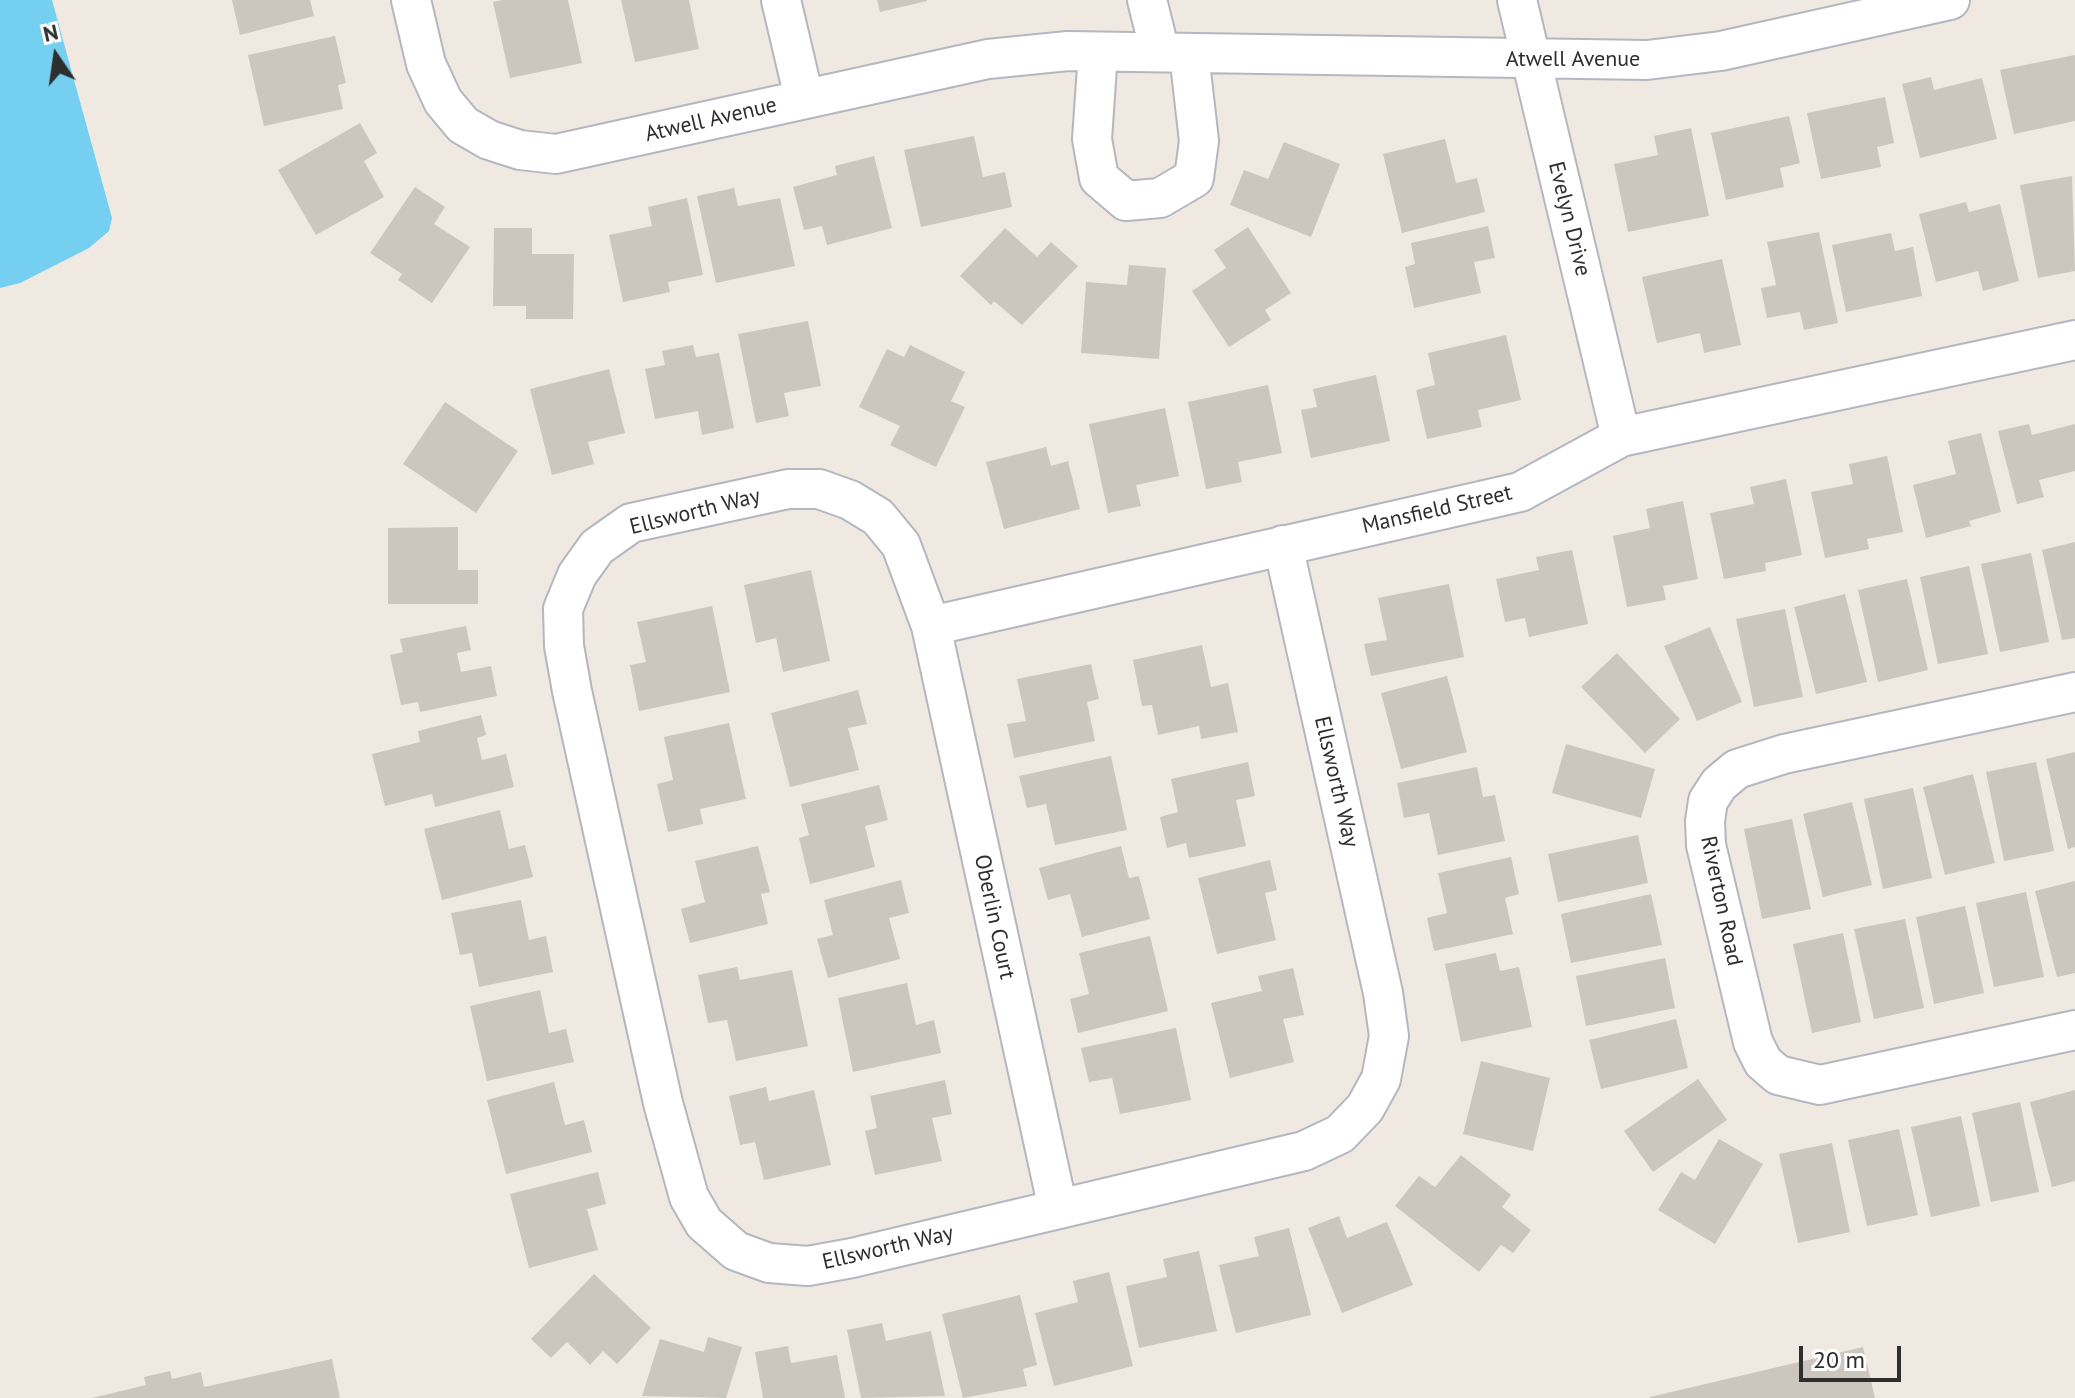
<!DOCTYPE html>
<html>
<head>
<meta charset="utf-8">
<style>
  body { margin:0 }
  #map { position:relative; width:2075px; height:1398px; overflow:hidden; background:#efe9e1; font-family:"PT Sans",sans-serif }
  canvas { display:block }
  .north { position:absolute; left:16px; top:16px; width:80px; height:80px; -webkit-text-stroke:6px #fff; paint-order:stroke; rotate:347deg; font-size:22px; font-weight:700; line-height:32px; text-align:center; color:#2e2e2e }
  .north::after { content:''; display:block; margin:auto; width:28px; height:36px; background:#2e2e2e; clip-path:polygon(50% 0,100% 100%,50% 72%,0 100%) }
  .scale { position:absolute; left:1799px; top:1346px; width:102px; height:36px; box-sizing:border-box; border:4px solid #2e2e2e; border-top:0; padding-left:10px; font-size:24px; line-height:28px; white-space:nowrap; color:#2e2e2e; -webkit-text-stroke:6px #fff; paint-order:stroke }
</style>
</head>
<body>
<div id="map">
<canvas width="2075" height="1398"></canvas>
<div class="north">N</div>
<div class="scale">20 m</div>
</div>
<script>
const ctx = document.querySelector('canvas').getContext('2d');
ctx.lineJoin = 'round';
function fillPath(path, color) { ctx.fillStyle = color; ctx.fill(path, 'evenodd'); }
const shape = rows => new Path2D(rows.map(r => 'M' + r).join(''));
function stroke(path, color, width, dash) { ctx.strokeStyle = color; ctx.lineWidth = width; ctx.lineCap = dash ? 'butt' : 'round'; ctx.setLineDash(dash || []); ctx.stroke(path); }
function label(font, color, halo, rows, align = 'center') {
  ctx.font = font + ' "PT Sans",sans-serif'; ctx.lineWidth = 6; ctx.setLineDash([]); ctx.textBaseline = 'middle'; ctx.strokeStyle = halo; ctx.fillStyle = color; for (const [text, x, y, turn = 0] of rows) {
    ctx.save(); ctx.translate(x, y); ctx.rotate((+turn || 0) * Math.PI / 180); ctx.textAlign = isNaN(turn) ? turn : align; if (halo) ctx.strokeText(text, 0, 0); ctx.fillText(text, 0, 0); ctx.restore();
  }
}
const water = shape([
  [0,0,52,0,112,218,109,231,89,248,20,283,0,288]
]);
const building = shape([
  [232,0,310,0,314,16,240,35],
  [502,0,568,0,582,63,510,78,493,2],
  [621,0,689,0,699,49,635,62],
  [877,0,927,0,927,1,880,12],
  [335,36,346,83,338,85,343,109,264,126,248,55],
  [2075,55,2075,121,2014,134,2000,70],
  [1931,77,1934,90,1982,78,1997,139,1920,158,1902,84],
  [1885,97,1894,143,1877,147,1881,167,1821,179,1807,113],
  [1789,116,1800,163,1780,168,1784,187,1726,200,1711,133],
  [360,123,377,153,364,161,384,197,316,235,278,170],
  [1691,128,1709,216,1628,232,1614,164,1658,155,1654,136],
  [974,136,983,177,1005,172,1012,207,921,227,904,150],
  [1445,139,1456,183,1477,178,1485,212,1402,233,1383,154],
  [1284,142,1340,164,1311,237,1230,205,1244,170,1268,179],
  [874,156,892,228,827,245,822,226,804,230,793,187,837,175,835,166],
  [2072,176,2075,271,2038,278,2020,185],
  [415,187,445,207,434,224,470,247,432,303,398,280,402,274,370,253],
  [734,188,738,206,780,198,795,266,716,283,697,196],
  [687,198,703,275,668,282,670,292,623,302,609,235,652,226,648,207],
  [1966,202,1969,212,2000,204,2019,281,1983,291,1978,271,1936,282,1919,214],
  [1488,226,1495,258,1474,262,1481,293,1414,308,1405,267,1415,264,1411,243],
  [1248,227,1291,293,1265,310,1271,320,1229,347,1192,291,1226,268,1214,250],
  [494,228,532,228,532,254,574,254,573,319,526,319,526,306,493,306],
  [1005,228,1037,257,1051,242,1078,266,1022,325,994,301,991,305,960,276],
  [1819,232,1838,323,1804,330,1800,312,1767,318,1761,288,1776,285,1767,242],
  [1891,233,1895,251,1913,247,1922,296,1846,312,1832,245],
  [1722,259,1741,345,1704,353,1700,333,1657,343,1642,277],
  [1129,265,1166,268,1159,359,1081,353,1086,282,1127,285],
  [808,321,821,386,784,393,789,416,756,423,738,334],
  [1506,335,1521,400,1478,410,1482,427,1427,439,1416,390,1435,385,1428,353],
  [693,345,696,357,719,353,734,428,702,435,698,411,655,419,645,369,665,365,662,351],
  [910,345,965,372,951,401,965,407,936,467,890,445,900,426,859,407,887,349,904,357],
  [609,369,625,433,588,442,594,464,552,475,530,389],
  [1376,375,1390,441,1311,458,1301,410,1317,407,1313,389],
  [1268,385,1282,453,1238,462,1242,482,1206,489,1188,402],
  [445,402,518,451,476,513,403,464],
  [1165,408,1179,476,1136,485,1141,506,1108,513,1089,424],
  [2029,424,2032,435,2075,424,2075,471,2039,480,2044,497,2017,504,1998,431],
  [1981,433,2001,512,1969,521,1971,526,1926,538,1913,485,1956,474,1948,441],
  [1046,447,1051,466,1068,461,1080,509,1004,529,986,462],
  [1887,456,1903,532,1867,539,1869,549,1825,558,1811,492,1853,484,1849,464],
  [1786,479,1802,555,1765,563,1766,571,1724,579,1710,513,1754,504,1750,487],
  [1683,501,1698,579,1663,586,1666,600,1627,607,1613,536,1650,528,1646,509],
  [458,527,458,570,478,570,478,604,388,604,388,528],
  [2075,542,2075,638,2062,640,2042,550],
  [1572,550,1588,624,1529,637,1525,618,1505,622,1496,579,1539,570,1536,557],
  [2031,553,2049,642,2000,652,1981,564],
  [1969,566,1988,654,1938,664,1920,577],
  [811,570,830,661,783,672,776,638,756,643,744,585],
  [1907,579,1928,670,1878,682,1858,590],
  [1449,584,1464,657,1371,676,1364,644,1387,640,1378,598],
  [1845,594,1867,682,1816,694,1794,607],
  [712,606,730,692,639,711,630,665,646,662,637,622],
  [1785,609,1803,697,1754,707,1736,619],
  [466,626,471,650,457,653,461,672,491,666,497,696,420,712,418,702,401,705,390,655,403,652,400,639],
  [1710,627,1742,702,1697,721,1664,646],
  [1202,645,1211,687,1228,683,1238,732,1201,739,1199,726,1158,735,1152,705,1142,706,1133,660],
  [1617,653,1680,719,1645,753,1581,687],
  [1091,664,1099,699,1087,702,1095,741,1014,758,1007,724,1026,721,1017,679],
  [1447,676,1467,752,1401,769,1381,693],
  [858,690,867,724,848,728,859,770,790,787,771,713],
  [481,715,486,735,477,738,482,760,506,754,514,787,435,807,432,794,385,806,372,754,420,742,418,731],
  [729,723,746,799,700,809,703,824,668,832,657,784,673,780,664,737],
  [1566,744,1655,769,1641,818,1552,793],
  [2075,752,2075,847,2068,849,2046,759],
  [1111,756,1127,830,1055,845,1046,804,1027,808,1019,776],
  [1248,762,1255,796,1236,800,1246,846,1189,858,1186,843,1167,848,1160,817,1178,812,1171,779],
  [2036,762,2054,851,2004,861,1986,772],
  [1477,767,1483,797,1495,795,1505,841,1438,855,1429,813,1404,818,1397,783],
  [1973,774,1995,863,1945,875,1923,787],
  [879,785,888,820,865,826,875,867,810,884,799,838,809,835,801,804],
  [1913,788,1932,878,1883,889,1864,799],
  [1852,802,1872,885,1823,897,1803,814],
  [500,810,509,849,525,845,533,877,442,900,424,829],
  [1792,819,1811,909,1762,919,1744,829],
  [1638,835,1648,883,1558,902,1548,854],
  [758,846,770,892,761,894,768,924,690,943,681,909,705,902,695,861],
  [1121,846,1129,878,1139,876,1150,919,1082,937,1070,894,1048,900,1039,868],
  [1511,857,1519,894,1505,898,1513,934,1434,951,1427,918,1447,913,1438,873],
  [1270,860,1277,890,1265,893,1276,940,1217,954,1198,878],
  [901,880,909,913,889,918,900,959,828,978,817,939,833,935,824,900],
  [2075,881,2075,973,2057,977,2035,891],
  [2026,892,2044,977,1994,987,1976,903],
  [1651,894,1662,945,1571,963,1561,914],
  [521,900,529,940,546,936,553,972,479,987,472,953,460,955,451,913],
  [1965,906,1984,993,1934,1004,1916,917],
  [1905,919,1924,1008,1874,1019,1854,929],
  [1843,933,1861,1022,1812,1033,1793,944],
  [1150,936,1168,1011,1078,1033,1070,999,1089,994,1079,953],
  [1496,953,1500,971,1519,967,1532,1027,1461,1042,1445,964],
  [1665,958,1675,1008,1586,1026,1576,976],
  [737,967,740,980,792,970,808,1046,736,1061,727,1020,708,1023,698,975],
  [1293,968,1304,1015,1283,1019,1294,1062,1230,1078,1211,1003,1262,991,1258,976],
  [907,983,916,1025,934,1020,941,1053,853,1072,838,998],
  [540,990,549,1033,566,1029,574,1062,487,1081,470,1006],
  [1676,1019,1688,1068,1601,1089,1589,1040],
  [1176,1028,1191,1100,1120,1114,1112,1078,1089,1082,1081,1048],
  [1481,1061,1550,1078,1533,1151,1463,1134],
  [1698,1079,1727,1120,1653,1172,1624,1131],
  [945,1080,952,1114,932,1118,942,1161,875,1175,865,1131,877,1128,870,1096],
  [554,1082,565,1125,584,1120,592,1152,506,1174,487,1100],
  [766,1087,769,1101,814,1090,831,1165,764,1180,755,1142,740,1145,729,1096],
  [2075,1090,2075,1181,2052,1187,2030,1102],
  [2020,1102,2039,1192,1991,1202,1972,1113],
  [1961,1116,1980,1206,1931,1217,1911,1127],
  [1899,1129,1918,1215,1867,1226,1848,1140],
  [1719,1139,1763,1164,1715,1244,1658,1210,1681,1172,1695,1180],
  [1832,1143,1850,1232,1798,1243,1779,1154],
  [1461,1155,1511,1195,1502,1207,1531,1230,1513,1253,1501,1245,1479,1272,1395,1206,1419,1176,1435,1187],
  [598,1172,606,1204,587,1209,598,1250,529,1268,510,1194],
  [1339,1216,1347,1238,1387,1222,1413,1285,1342,1313,1308,1228],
  [1289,1228,1311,1315,1236,1333,1219,1265,1259,1256,1254,1237],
  [1199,1251,1217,1331,1139,1348,1126,1286,1167,1277,1163,1259],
  [1109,1272,1133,1366,1054,1386,1035,1313,1078,1302,1073,1281],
  [594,1274,651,1328,617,1364,603,1351,590,1365,567,1342,551,1358,531,1339],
  [1020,1295,1037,1365,1023,1369,1027,1386,963,1398,942,1314],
  [882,1323,886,1341,931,1331,945,1396,861,1398,847,1330],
  [708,1337,742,1347,726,1398,642,1396,660,1339,704,1352],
  [788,1346,791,1363,837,1355,845,1398,763,1398,755,1352],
  [1863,1347,1875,1398,1650,1398,1650,1397],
  [332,1359,340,1398,92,1398,146,1385,144,1377,170,1371,172,1379,201,1372,204,1387]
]);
const street = shape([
  [411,0,426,64,443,101,463,125,489,140,520,150,556,154,988,59,1068,51,1647,60,1721,51,1950,0],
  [781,0,804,98],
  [1147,0,1160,52],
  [1517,0,1621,437],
  [1098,53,1092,139,1099,178,1126,201,1160,198,1194,178,1199,141,1189,54],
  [931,626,1520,492,1621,437,2075,340],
  [2075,692,1784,754,1737,769,1719,784,1708,801,1705,821,1706,845,1753,1042,1763,1062,1778,1075,1820,1085,2075,1030],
  [1058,1209,931,626,901,545,878,517,850,500,819,489,788,489,631,523,597,547,577,575,563,609,564,646,572,691,663,1103,689,1197,704,1223,736,1251,769,1263,808,1266,852,1258,1304,1151,1340,1134,1365,1108,1381,1079,1389,1036,1383,993,1283,545]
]);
const streetNames = [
  ["Atwell Avenue",1573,60],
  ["Atwell Avenue",711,120,-13],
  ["Evelyn Drive",1569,219,76],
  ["Mansfield Street",1437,510,-13],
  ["Ellsworth Way",695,512,-14],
  ["Ellsworth Way",1336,782,77],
  ["Riverton Road",1721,901,78],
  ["Oberlin Court",994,917,78],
  ["Ellsworth Way",888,1248,-13]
];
fillPath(water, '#75cff0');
fillPath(building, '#cbc7bf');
stroke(street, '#b4b7c1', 42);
stroke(street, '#fff', 38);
label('22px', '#2e2e2e', '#fff', streetNames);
</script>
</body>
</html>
